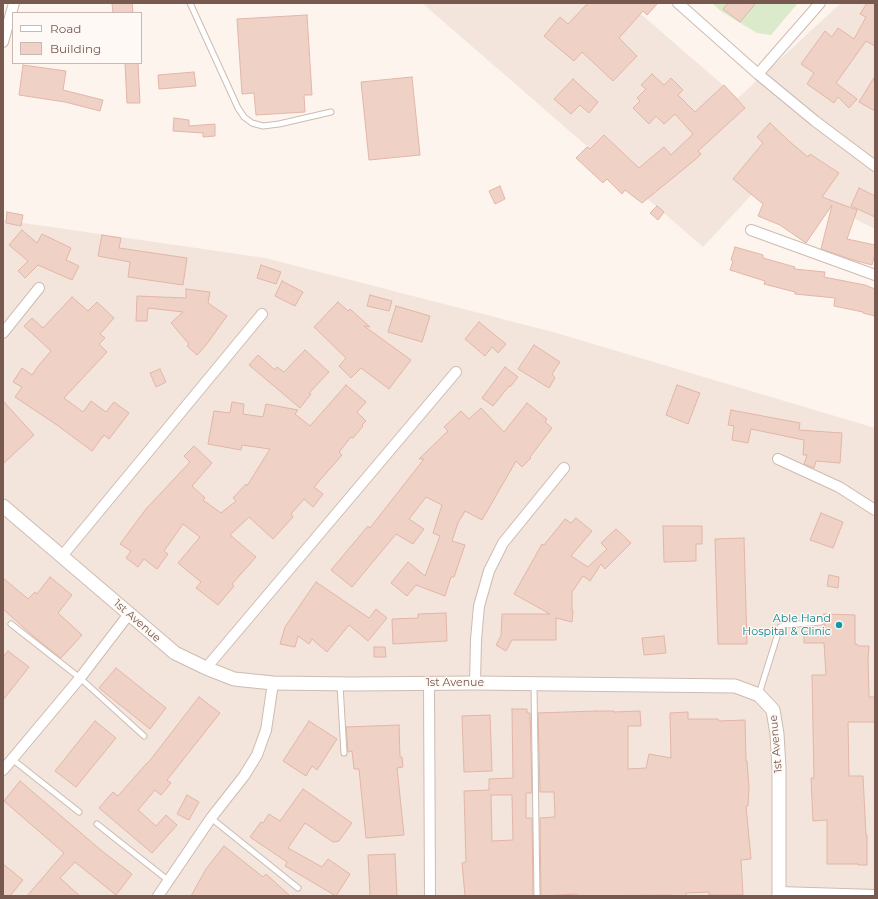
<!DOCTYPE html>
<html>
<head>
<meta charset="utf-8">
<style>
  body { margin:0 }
  #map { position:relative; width:878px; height:899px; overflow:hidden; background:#fcf4ed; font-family:Montserrat,sans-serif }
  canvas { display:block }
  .frame { position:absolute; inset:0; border:4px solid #775950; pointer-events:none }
  .legend { position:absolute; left:12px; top:12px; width:130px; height:52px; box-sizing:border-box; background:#fef9f4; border:1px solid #c8b9b2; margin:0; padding:5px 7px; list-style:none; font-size:12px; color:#775950 }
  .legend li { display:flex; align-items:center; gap:8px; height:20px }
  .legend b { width:20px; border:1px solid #c8b9b2 }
</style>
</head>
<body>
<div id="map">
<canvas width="878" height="899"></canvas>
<div class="frame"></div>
<ul class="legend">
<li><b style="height:5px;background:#fff"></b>Road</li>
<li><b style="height:11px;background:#f0d1c6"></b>Building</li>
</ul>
</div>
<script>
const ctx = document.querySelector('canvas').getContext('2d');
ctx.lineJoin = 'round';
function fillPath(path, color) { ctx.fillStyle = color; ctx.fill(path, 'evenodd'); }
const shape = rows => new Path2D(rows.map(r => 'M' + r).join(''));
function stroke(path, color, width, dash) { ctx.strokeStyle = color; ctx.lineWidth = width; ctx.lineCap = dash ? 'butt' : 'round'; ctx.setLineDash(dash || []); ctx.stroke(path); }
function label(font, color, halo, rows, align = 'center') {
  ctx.font = font + ' Montserrat,sans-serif'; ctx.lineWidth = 3; ctx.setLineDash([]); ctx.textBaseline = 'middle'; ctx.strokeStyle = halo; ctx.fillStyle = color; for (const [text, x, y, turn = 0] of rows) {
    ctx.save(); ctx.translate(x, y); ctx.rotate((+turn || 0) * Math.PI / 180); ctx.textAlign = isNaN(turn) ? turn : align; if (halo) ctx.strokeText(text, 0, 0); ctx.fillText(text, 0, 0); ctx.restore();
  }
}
const residential = shape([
  [422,3,628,3,738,98,841,3,875,3,875,229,770,175,703,247],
  [3,220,265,258,553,332,875,428,875,896,3,896]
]);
const green = shape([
  [712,3,798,3,771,35,757,33,722,12]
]);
const building = shape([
  [112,3,132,3,133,13,113,13,112,3],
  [588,3,658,3,647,15,643,11,619,38,637,56,613,81,582,52,574,61,544,36,560,17,568,24,588,3],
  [728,3,756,3,740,22,723,9,728,3],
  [867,3,875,3,875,46,866,41,836,83,857,99,849,108,838,97,834,103,807,84,814,73,801,64,825,31,832,37,838,28,854,39,866,17,860,14,867,3],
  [307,15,312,95,304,95,305,112,256,115,254,93,242,94,237,19,307,15],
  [125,63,138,63,140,103,127,103,125,63],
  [23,65,66,71,63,90,103,100,100,111,65,102,19,95,23,65],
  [194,72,196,86,159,89,158,75,194,72],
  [652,74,664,85,671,78,683,90,678,95,695,112,724,85,745,108,698,151,701,154,696,159,642,203,625,190,622,194,607,179,603,183,576,158,587,147,590,149,604,135,639,168,664,147,671,155,693,134,675,114,664,124,656,116,649,124,633,108,640,101,637,98,646,89,641,85,652,74],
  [875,76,875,111,859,102,875,76],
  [412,77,420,155,369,160,361,82,412,77],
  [573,79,598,102,589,113,580,105,571,114,554,99,573,79],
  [174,118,189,120,189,126,215,124,215,136,203,137,203,133,173,131,174,118],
  [770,123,790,142,808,157,810,154,839,173,822,197,857,210,847,239,875,245,875,254,872,265,853,260,821,249,832,205,806,243,780,225,758,216,763,204,733,179,763,143,757,137,770,123],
  [500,186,505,199,495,204,489,191,500,186],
  [859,188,875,196,875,217,851,206,859,188],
  [657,206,664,212,658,220,650,213,657,206],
  [7,212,23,215,21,226,6,223,7,212],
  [22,230,37,243,42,234,71,248,66,260,79,266,72,280,38,265,25,278,18,271,28,261,9,245,22,230],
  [102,235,121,238,119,248,187,258,183,285,128,277,130,262,98,256,102,235],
  [735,247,763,255,763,258,795,267,794,269,825,272,824,277,865,285,875,289,875,316,863,313,863,312,834,306,835,298,795,294,795,292,764,284,765,281,730,270,733,261,731,260,735,247],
  [261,265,281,272,276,284,257,278,261,265],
  [282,281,303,292,295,306,275,296,282,281],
  [186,289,210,292,208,303,227,316,206,345,197,355,187,346,189,344,171,323,183,312,148,308,147,321,136,321,137,296,186,298,186,289],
  [370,295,392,301,389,311,367,306,370,295],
  [72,297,88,311,97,302,114,318,100,334,105,338,99,344,107,352,64,398,83,412,91,401,106,412,114,402,129,413,109,439,104,435,92,451,57,425,15,397,22,387,13,382,22,368,32,375,39,365,51,351,24,326,32,318,43,328,72,297],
  [338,302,348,311,350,309,370,327,364,326,411,360,389,389,361,368,351,378,339,366,346,358,314,327,338,302],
  [396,306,430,316,422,342,388,332,396,306],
  [479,322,506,344,498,353,492,347,485,356,465,339,479,322],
  [534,345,560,362,552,374,555,378,549,388,518,369,534,345],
  [305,350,329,372,309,393,311,394,300,408,249,365,258,355,275,370,277,367,284,372,305,350],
  [505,367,518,377,510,387,509,386,493,406,482,398,505,367],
  [160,369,166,382,156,387,150,373,160,369],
  [346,385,366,402,357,412,366,421,362,425,363,426,353,438,351,437,339,452,342,455,314,487,323,494,313,507,304,499,291,514,293,517,273,539,249,517,230,535,256,557,232,584,234,586,218,605,196,588,201,582,178,563,200,537,183,524,164,551,168,554,157,569,144,559,138,567,126,558,131,551,120,544,146,509,190,462,184,456,194,446,212,463,192,486,205,498,203,500,221,513,236,501,233,498,246,484,247,486,270,449,242,445,241,450,208,444,214,411,230,413,232,402,244,404,243,414,263,417,266,404,298,410,295,414,310,426,346,385],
  [677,385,700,393,688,424,666,415,677,385],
  [3,401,34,435,3,464,3,401],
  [527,403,547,419,545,422,552,428,530,457,531,458,522,467,516,461,482,520,465,511,458,523,452,541,465,545,454,577,451,577,445,596,416,585,407,596,391,583,408,562,425,576,440,536,433,533,442,505,426,497,409,519,424,529,413,544,396,534,352,587,331,570,368,526,370,528,424,459,419,459,448,431,444,427,461,411,469,419,481,408,504,432,527,403],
  [731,410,800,423,799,430,842,433,840,463,816,461,814,468,804,464,807,455,803,455,804,440,751,429,748,443,732,440,734,426,728,425,731,410],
  [821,513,843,522,833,548,810,540,821,513],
  [576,518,592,531,571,556,588,567,607,549,601,543,616,529,631,543,605,569,601,564,590,581,583,576,572,592,572,611,573,611,572,622,556,618,556,640,512,640,506,651,496,645,501,636,502,614,550,614,514,594,542,544,544,545,565,519,571,523,576,518],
  [663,526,702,526,702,544,696,544,696,561,664,562,663,526],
  [744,538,747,644,718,644,715,539,744,538],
  [829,575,839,577,838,588,827,586,829,575],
  [50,577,72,595,58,613,82,635,61,658,33,636,3,609,3,578,28,599,35,592,37,594,50,577],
  [316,582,369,618,376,609,387,618,368,641,349,625,327,652,312,639,309,644,298,636,295,647,280,644,285,627,316,582],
  [446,613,447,641,393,644,392,619,418,618,418,614,446,613],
  [824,614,855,615,855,644,857,644,858,646,869,646,868,659,869,697,875,697,875,722,848,722,849,776,863,776,866,835,867,835,867,865,858,865,858,864,827,864,827,820,813,821,811,778,814,778,812,675,826,675,824,643,804,643,804,632,823,631,825,622,824,614],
  [664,636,666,653,644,655,642,638,664,636],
  [374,647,385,647,386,657,374,657,374,647],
  [8,651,29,667,3,700,3,657,8,651],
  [116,668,166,708,150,729,99,688,116,668],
  [199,697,220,713,167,780,171,783,161,795,155,790,138,810,156,826,166,815,177,825,152,853,99,808,113,792,118,796,147,763,148,763,199,697],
  [512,709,527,709,527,713,530,713,532,793,526,793,526,818,532,818,533,896,465,896,462,863,466,862,464,791,489,790,489,779,513,778,512,709],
  [491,795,512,795,513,840,492,841,491,795],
  [596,711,614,711,614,712,640,711,641,726,628,726,628,769,646,768,649,754,671,758,670,713,688,712,688,719,718,719,719,721,745,720,746,761,747,761,749,788,748,806,746,806,751,859,741,860,743,895,709,895,709,892,686,893,686,896,672,896,672,895,577,896,577,894,541,896,540,818,555,817,554,792,540,792,538,713,596,711],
  [490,715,492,771,464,772,462,716,490,715],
  [95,721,116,738,76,787,55,771,95,721],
  [309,721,337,739,317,770,312,766,306,776,283,761,309,721],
  [399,725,400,757,402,757,403,767,397,768,404,835,366,838,359,769,354,769,352,751,348,752,346,727,399,725],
  [20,781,102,851,132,874,116,895,75,862,60,878,80,896,27,896,64,853,4,801,20,781],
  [303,789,352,823,339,841,333,842,305,823,288,848,322,867,328,859,350,874,336,896,285,866,287,862,250,837,261,822,263,823,269,814,280,821,303,789],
  [187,795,199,802,189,820,177,814,187,795],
  [224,846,263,877,266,874,290,896,191,896,206,869,224,846],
  [395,854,397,896,370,896,368,855,395,854],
  [3,864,23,880,10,896,3,896,3,864]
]);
const service = shape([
  [190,3,238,108,244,117,252,123,263,126,279,124,331,112],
  [11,624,80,678,144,736],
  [340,685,344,753],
  [534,685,537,896],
  [759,694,780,627,785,625,821,622],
  [12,759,79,812],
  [211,818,298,888],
  [97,824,169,881]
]);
const minor = shape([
  [678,3,758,74,815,121,875,166],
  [3,42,14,3],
  [758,74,820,3],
  [751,230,875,275],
  [3,333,39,288],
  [778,459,839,487,875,510],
  [62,556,262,314],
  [206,668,456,372],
  [429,683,430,896],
  [475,683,476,640,479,606,489,571,503,543,564,468],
  [3,770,80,678,129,614],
  [779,892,875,895],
  [158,896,211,818,244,776,257,755,266,730,273,683]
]);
const tertiary = shape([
  [3,506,175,653,206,668,234,679,273,683,352,684,475,683,735,686,759,695,773,710,777,734,779,768,779,896]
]);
const markers = [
  [839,625,4,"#0f9aa8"]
];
const cultureNames = [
  ["Able Hand",831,619],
  ["Hospital & Clinic",831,632]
];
const streetNames = [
  ["1st Avenue",137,621,41],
  ["1st Avenue",455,683],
  ["1st Avenue",776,744,-95]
];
fillPath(residential, '#f3e5db');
fillPath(green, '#dbeacb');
fillPath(building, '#f0d1c6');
stroke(building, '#e2b6a7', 1);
stroke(service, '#cebbb2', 7);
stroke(minor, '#cebbb2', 12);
stroke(tertiary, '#cebbb2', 15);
stroke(service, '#fff', 5);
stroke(minor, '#fff', 10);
stroke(tertiary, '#fff', 13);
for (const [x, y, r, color] of markers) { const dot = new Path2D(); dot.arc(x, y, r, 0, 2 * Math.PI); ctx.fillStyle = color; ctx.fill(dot); stroke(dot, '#fef9f4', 1.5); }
label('11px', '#0d838f', '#fef9f4', cultureNames, 'right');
label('11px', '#775950', '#fef9f4', streetNames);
</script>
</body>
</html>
